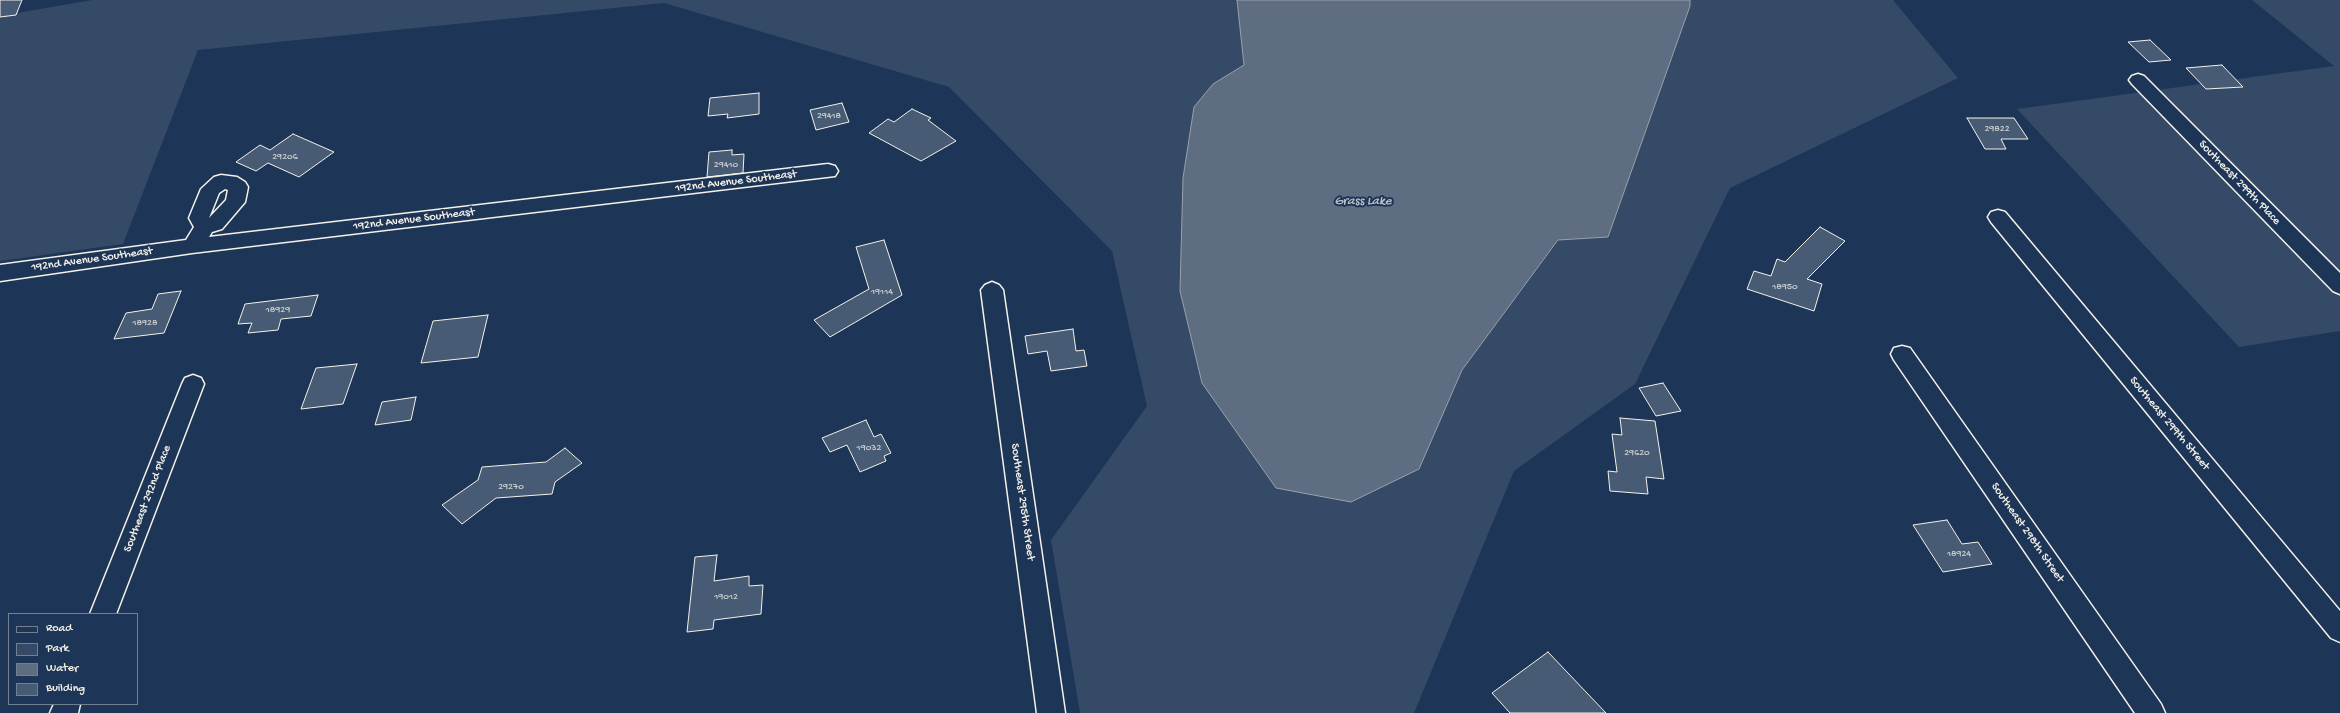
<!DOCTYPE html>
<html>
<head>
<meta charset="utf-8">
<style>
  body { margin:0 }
  #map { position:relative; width:2340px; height:713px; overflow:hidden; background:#1d3557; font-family:"Gochi Hand",sans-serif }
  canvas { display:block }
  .legend { position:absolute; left:8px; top:613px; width:130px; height:92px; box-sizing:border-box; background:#1d3557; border:1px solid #738091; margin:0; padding:5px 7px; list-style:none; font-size:12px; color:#f4f1e8 }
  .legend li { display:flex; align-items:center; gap:8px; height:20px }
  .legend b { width:20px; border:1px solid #738091 }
</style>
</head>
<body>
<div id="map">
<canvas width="2340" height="713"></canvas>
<ul class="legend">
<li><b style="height:5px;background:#1d3557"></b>Road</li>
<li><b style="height:11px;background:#354a67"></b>Park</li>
<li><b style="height:11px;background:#5e6d82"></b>Water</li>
<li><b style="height:11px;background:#485b74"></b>Building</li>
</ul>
</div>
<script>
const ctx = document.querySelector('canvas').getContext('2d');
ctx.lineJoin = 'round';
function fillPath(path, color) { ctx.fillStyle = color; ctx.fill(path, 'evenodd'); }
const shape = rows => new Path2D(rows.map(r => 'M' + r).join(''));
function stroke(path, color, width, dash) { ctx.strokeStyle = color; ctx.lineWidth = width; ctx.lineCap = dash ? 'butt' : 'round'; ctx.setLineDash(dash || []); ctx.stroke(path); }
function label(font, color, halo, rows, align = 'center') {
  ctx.font = font + ' "Gochi Hand",sans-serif'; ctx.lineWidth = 4; ctx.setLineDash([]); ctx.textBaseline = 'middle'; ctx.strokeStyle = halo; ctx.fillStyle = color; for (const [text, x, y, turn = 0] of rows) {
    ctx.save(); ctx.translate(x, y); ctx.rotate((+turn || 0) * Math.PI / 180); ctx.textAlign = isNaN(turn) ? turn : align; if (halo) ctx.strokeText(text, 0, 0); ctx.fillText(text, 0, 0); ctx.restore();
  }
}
const green = shape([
  [92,0,1237,0,1244,65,1213,84,1194,107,1183,178,1180,291,1202,383,1419,469,1462,370,1559,240,1608,237,1690,6,1690,0,1893,0,1958,78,1730,188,1635,384,1514,471,1414,713,1080,713,1051,540,1147,406,1112,251,949,87,664,3,198,50,123,244,0,261,0,16],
  [2252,0,2340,0,2340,331,2239,347,2017,109,2334,66]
]);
const water = shape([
  [1237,0,1690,0,1690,6,1608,237,1558,240,1462,370,1419,469,1351,502,1276,488,1202,383,1180,291,1183,178,1194,107,1213,84,1244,65,1237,0]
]);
const building = shape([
  [0,0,22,0,16,15,0,17,0,0],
  [2150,40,2171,60,2149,62,2128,42,2150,40],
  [2222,65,2243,87,2206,89,2186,68,2222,65],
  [759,93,759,114,727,118,728,114,708,116,710,98,759,93],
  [842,103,849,122,816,130,810,110,842,103],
  [912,109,931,118,928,120,956,141,921,161,869,133,888,119,894,122,912,109],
  [1967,118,2014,118,2028,139,2001,139,2006,149,1985,149,1967,118],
  [293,134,334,152,299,177,268,163,256,171,236,162,260,145,270,150,293,134],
  [732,150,732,155,744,154,743,173,707,177,709,152,732,150],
  [1820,227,1845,241,1807,279,1822,284,1814,311,1747,289,1754,271,1771,276,1777,259,1785,262,1820,227],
  [884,240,902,295,830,337,814,320,869,289,856,247,884,240],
  [181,291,164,333,114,339,126,313,152,309,158,294,181,291],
  [318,295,311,316,281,319,278,330,248,333,252,323,238,324,245,304,318,295],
  [488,315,478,357,421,363,433,321,488,315],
  [1073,329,1076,351,1084,350,1087,366,1051,371,1047,351,1028,354,1025,336,1073,329],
  [357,364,343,404,301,409,316,368,357,364],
  [1663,383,1681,411,1656,416,1639,388,1663,383],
  [416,397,411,420,375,425,382,402,416,397],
  [1620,418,1655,421,1664,479,1646,477,1648,494,1610,491,1608,471,1617,472,1612,434,1622,435,1620,418],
  [866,420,874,437,881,434,891,453,884,456,886,461,860,472,847,445,830,452,822,438,866,420],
  [565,448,582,463,555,482,552,494,496,498,462,524,442,505,478,480,482,467,546,462,565,448],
  [1947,520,1962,544,1978,542,1992,564,1943,572,1913,525,1947,520],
  [717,555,714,581,749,576,749,586,763,585,761,614,714,620,713,629,687,632,695,557,717,555],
  [1548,652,1606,713,1510,713,1492,693,1548,652]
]);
const minor = shape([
  [2138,74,2144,76,2340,273,2340,294,2333,291,2132,84,2129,80,2132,76,2138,74],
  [828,164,835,166,838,171,835,176,192,253,0,281,0,265,186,240,194,227,189,218,201,189,214,177,221,175,237,177,245,182,248,187,245,202,222,229,212,232,209,237,828,164],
  [225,189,228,190,226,200,209,218,219,193,225,189],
  [1998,210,2005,212,2340,611,2340,642,2331,638,1991,222,1988,217,1991,212,1998,210],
  [992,282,999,285,1003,290,1065,713,1037,713,981,290,985,285,992,282],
  [1902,346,1910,348,2161,704,2165,713,2135,713,1894,360,1891,354,1894,348,1902,346],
  [193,375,201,378,204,384,116,614,90,614,182,384,185,378,193,375],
  [54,704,80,704,78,713,50,713,54,704]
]);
const numberNames = [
  ["29418",829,116],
  ["29822",1997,129],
  ["29206",285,157],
  ["29410",726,165],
  ["18950",1785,287],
  ["19114",882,292],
  ["18929",278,310],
  ["18928",145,323],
  ["19032",869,448],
  ["29620",1637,453],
  ["29270",511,487],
  ["18924",1959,554],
  ["19012",726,597]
];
const streetNames = [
  ["192nd Avenue Southeast",736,182,-7],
  ["Southeast 299th Place",2239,183,46],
  ["192nd Avenue Southeast",414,220,-7],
  ["192nd Avenue Southeast",92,260,-8],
  ["Southeast 299th Street",2169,424,50],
  ["Southeast 292nd Place",148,499,-69],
  ["Southeast 295th Street",1022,502,82],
  ["Southeast 298th Street",2027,533,55]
];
const waterNames = [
  ["Grass Lake",1363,202]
];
fillPath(green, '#354a67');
fillPath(water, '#5e6d82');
stroke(water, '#9aa2ab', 1);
fillPath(building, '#485b74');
stroke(building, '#f4f1e8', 1);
stroke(minor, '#f4f1e8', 3);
fillPath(minor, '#1d3557');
label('10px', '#c9cccb', null, numberNames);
label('12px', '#f4f1e8', '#1d3557', streetNames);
label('italic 13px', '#c0c3c4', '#1d3557', waterNames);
</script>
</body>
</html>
